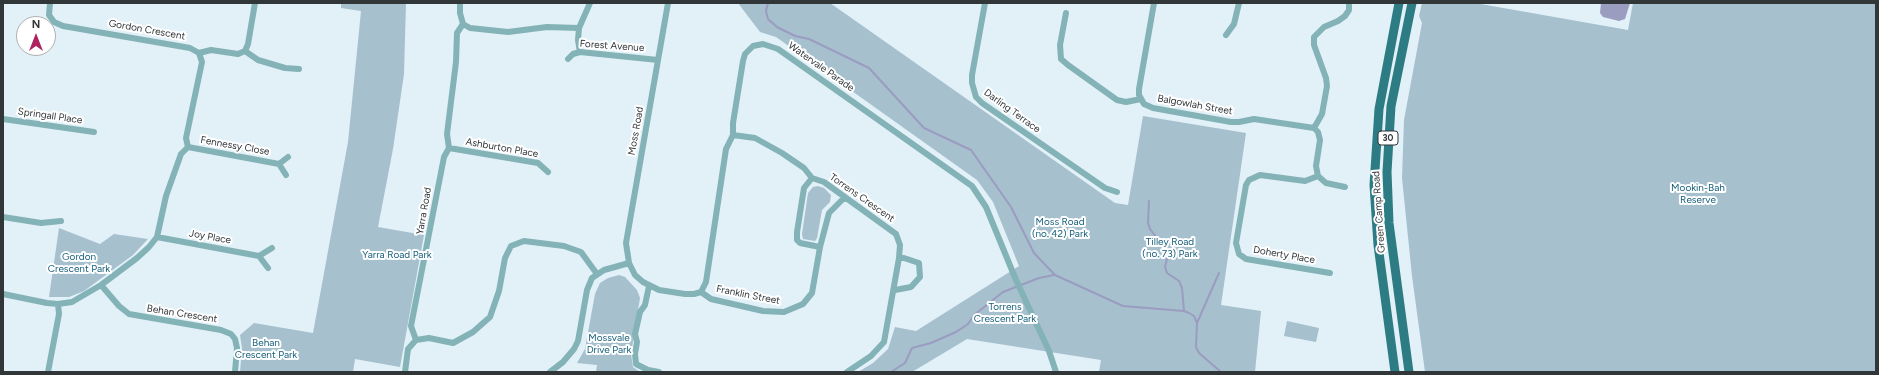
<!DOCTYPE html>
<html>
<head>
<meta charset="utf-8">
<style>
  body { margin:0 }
  #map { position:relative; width:1879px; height:375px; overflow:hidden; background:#e2f0f8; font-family:Figtree,sans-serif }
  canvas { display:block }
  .frame { position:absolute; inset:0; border:4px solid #313639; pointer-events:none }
  .north { position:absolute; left:16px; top:16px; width:40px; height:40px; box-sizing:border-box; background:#fff; border:1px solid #adafb0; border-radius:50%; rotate:0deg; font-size:11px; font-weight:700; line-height:16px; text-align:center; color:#313639 }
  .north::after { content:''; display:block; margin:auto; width:14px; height:18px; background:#af225f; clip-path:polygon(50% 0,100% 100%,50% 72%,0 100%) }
</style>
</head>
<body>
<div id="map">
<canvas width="1879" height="375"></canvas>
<div class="frame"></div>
<div class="north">N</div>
</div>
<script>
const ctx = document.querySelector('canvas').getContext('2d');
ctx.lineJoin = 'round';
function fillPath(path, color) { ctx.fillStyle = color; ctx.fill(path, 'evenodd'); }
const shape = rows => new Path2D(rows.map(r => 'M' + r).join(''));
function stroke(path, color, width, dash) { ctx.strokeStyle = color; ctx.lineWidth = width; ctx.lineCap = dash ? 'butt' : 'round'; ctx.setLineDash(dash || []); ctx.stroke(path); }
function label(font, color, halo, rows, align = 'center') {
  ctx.font = font + ' Figtree,sans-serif'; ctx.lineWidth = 4; ctx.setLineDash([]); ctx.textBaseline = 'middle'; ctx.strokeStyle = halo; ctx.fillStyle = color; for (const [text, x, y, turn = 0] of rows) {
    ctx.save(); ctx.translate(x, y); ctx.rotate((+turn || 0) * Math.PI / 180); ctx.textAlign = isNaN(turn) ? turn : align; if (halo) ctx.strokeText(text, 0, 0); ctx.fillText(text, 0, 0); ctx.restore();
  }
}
const green = shape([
  [341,3,406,3,404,74,393,149,378,227,424,235,400,367,355,359,353,372,240,372,242,348,240,335,254,323,313,333,348,142,361,11,341,8],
  [738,3,830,3,1115,203,1128,205,1143,116,1246,133,1221,305,1261,311,1255,372,1099,372,1101,360,967,339,912,372,858,372,873,363,888,349,895,327,916,331,1019,266,993,202,977,180,776,37,760,32],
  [1422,3,1475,3,1628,30,1633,3,1876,3,1876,372,1425,372,1412,276,1402,178,1404,120,1422,23,1419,16],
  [818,186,824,188,831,195,830,202,822,210,817,238,815,241,803,239,802,234,808,193,813,187],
  [59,228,100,244,114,234,148,239,133,255,84,291,69,297,49,297],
  [619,275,625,277,637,290,640,298,631,354,633,367,640,372,596,372,597,365,577,363,585,349,595,294,600,283,608,278],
  [1287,321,1319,328,1316,342,1284,336]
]);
const water = shape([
  [1601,3,1630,3,1625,19,1619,21,1603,17,1600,13]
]);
const stream = shape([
  [768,3,766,11,768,19,777,27,795,36,809,39,869,68,924,128,971,150,1011,207,1034,253,1055,275,1123,306,1184,311,1189,313,1194,316,1197,323,1196,347,1199,353,1221,372],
  [1149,201,1148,223,1150,229,1165,249,1168,255,1165,267,1167,273,1179,281,1182,288,1184,311],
  [1197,323,1219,273],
  [891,372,905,363,912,348,931,343,956,332,968,324,974,315,1003,292,1039,278,1054,275]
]);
const street = shape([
  [460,3,460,13,463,24,470,28,508,32,547,27,579,28],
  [668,3,626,243,629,263,635,275,643,282,659,290,685,294,694,294,701,292,706,282,726,149,733,135,733,123,743,61,745,54,753,46,763,44,778,49,972,186,986,207,1016,280,1049,351,1056,372],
  [985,3,972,75,972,83,976,97,982,103,1105,188,1117,192],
  [1154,3,1139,89,1139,95,1144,104,1153,108,1231,122,1239,122,1254,119,1314,128,1318,132,1320,140,1316,166,1318,176,1326,183,1345,187],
  [1066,13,1060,45,1061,59,1068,65,1117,100,1126,102,1141,99],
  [1226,35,1234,24,1239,3],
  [245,51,258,60,285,68,299,69],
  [580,52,578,40,579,28,590,3],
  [199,53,211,50,238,54,245,51,248,44,255,3],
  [568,59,573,54,580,52,658,60],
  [3,119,94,132],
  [1314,128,1322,114,1327,86,1326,78,1314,45,1314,37,1324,27,1338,21,1345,16,1349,10,1349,3],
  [733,135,755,138,782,153,804,168,812,178,824,182,896,234,900,245,899,258,884,342,871,356,847,372],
  [188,147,279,164],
  [449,148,538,163,548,172],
  [286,175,279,164,288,157],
  [1318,176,1305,181,1260,175,1249,180,1246,185,1236,243,1239,254,1246,259,1330,273],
  [812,178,804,188,797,232,797,240,800,243,820,247],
  [3,217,41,223,61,221],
  [157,237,259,256],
  [268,268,259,256,272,248],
  [101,285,119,306,129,314,221,330,231,334,235,339,237,348,235,372],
  [649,286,645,305,640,312,635,334,637,342,635,354,636,364,648,370,659,372],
  [895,290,911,287,920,277,919,263,904,258,899,258],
  [701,292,711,299,763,311,784,312,803,304,812,293,820,247,829,213,845,197],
  [3,294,47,303,58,304,72,302,101,285,137,258,149,247,157,237,166,196,181,154,188,147,186,138,202,62,199,53,190,48,63,26,54,22,49,15,50,3],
  [416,340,429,338,453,343,473,332,490,317,499,291,505,258,511,246,524,241,564,246,581,252,597,274],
  [48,372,59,314,58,304],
  [405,372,408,349,416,340,411,326,444,157,449,148,447,134,456,62,457,33,463,24],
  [550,372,563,362,574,349,578,341,587,290,592,278,604,270,629,263]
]);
const primary = shape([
  [1395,372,1378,245,1374,185,1379,109,1399,3],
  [1409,372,1389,223,1387,172,1391,106,1412,3]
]);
const shields = [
  [1388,138,20]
];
const shieldNames = [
  ["30",1388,138]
];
const streetNames = [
  ["Gordon Crescent",147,30,10],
  ["Forest Avenue",612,46,4],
  ["Watervale Parade",821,67,35],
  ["Balgowlah Street",1195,105,10],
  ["Darling Terrace",1012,111,36],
  ["Springall Place",50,116,8],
  ["Moss Road",636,131,-80],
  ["Fennessy Close",235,146,10],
  ["Ashburton Place",502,148,10],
  ["Torrens Crescent",862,198,35],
  ["Yarra Road",424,211,-80],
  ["Green Camp Road",1379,212,-94],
  ["Joy Place",210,237,10],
  ["Doherty Place",1284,255,10],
  ["Franklin Street",748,295,11],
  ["Behan Crescent",182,314,9]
];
const parkNames = [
  ["Mookin-Bah",1698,188],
  ["Reserve",1698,200],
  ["Moss Road",1060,222],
  ["(no. 42) Park",1060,234],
  ["Tilley Road",1170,242],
  ["(no. 73) Park",1170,254],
  ["Yarra Road Park",397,255],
  ["Gordon",79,257],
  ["Crescent Park",79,269],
  ["Torrens",1005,307],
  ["Crescent Park",1005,319],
  ["Mossvale",609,338],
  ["Drive Park",609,350],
  ["Behan",266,343],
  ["Crescent Park",266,355]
];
fillPath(green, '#a6c0ce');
fillPath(water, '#9a9cc0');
stroke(stream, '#9a9cc0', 2);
stroke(street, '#83b2b7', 6);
stroke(primary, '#2d7c83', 9);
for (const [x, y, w] of shields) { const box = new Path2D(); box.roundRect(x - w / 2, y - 7, w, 14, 3); ctx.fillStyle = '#fff'; ctx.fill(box); stroke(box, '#313639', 1); }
label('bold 9px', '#313639', null, shieldNames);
label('10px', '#313639', '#fff', streetNames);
label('10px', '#145d7a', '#fff', parkNames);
</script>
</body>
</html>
